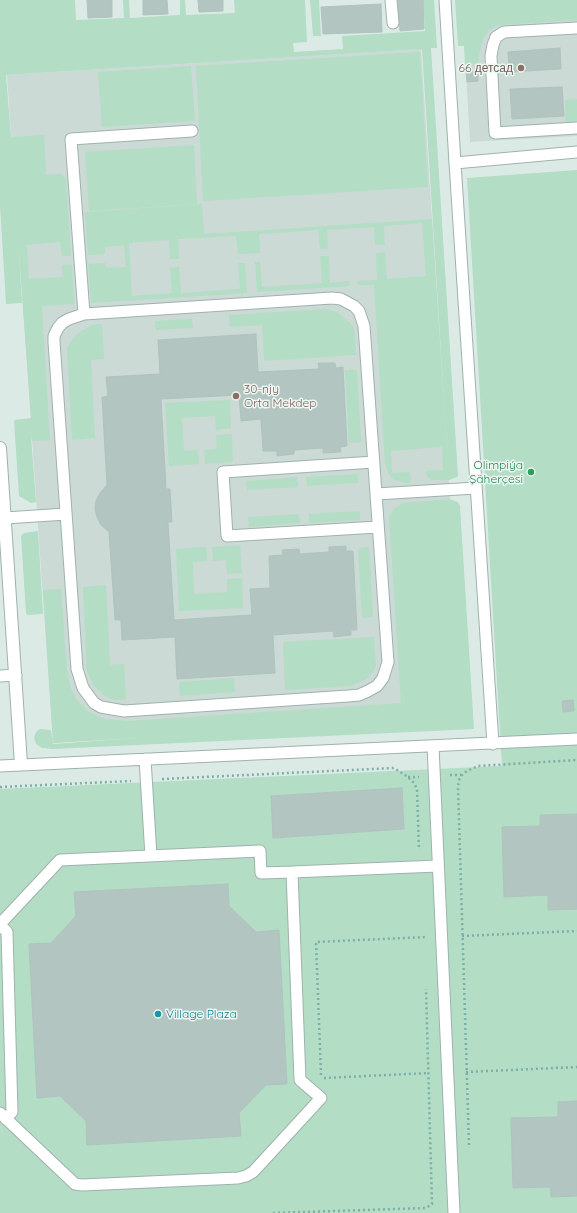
<!DOCTYPE html>
<html>
<head>
<meta charset="utf-8">
<style>
  body { margin:0 }
  canvas { display:block; background:#dceae6 }
</style>
</head>
<body>
<canvas width="577" height="1213"></canvas>
<script>
const ctx = document.querySelector('canvas').getContext('2d');
ctx.lineJoin = 'round';
function fillPath(path, color) { ctx.fillStyle = color; ctx.fill(path, 'evenodd'); }
const shape = rows => new Path2D(rows.map(r => 'M' + r).join(''));
function stroke(path, color, width, dash) { ctx.strokeStyle = color; ctx.lineWidth = width; ctx.lineCap = dash ? 'butt' : 'round'; ctx.setLineDash(dash || []); ctx.stroke(path); }
function label(font, color, halo, rows, align = 'center') {
  ctx.font = font + ' Quicksand,sans-serif'; ctx.lineWidth = 3; ctx.setLineDash([]); ctx.textBaseline = 'middle'; ctx.strokeStyle = halo; ctx.fillStyle = color; for (const [text, x, y, turn = 0] of rows) {
    ctx.save(); ctx.translate(x, y); ctx.rotate((+turn || 0) * Math.PI / 180); ctx.textAlign = isNaN(turn) ? turn : align; if (halo) ctx.strokeText(text, 0, 0); ctx.fillText(text, 0, 0); ctx.restore();
  }
}
const built = shape([
  [462,0,577,0,577,136,470,142],
  [421,49,464,717,53,743,7,75]
]);
const green = shape([
  [0,0,75,0,76,20,124,18,123,0,129,0,130,18,180,15,180,0,185,0,186,15,235,13,234,0,305,0,307,42,293,43,294,52,343,49,342,36,425,31,423,0,434,0,437,48,431,48,458,476,457,477,449,480,422,49,6,75,11,137,44,135,46,175,60,174,64,176,66,180,71,256,62,256,60,242,27,245,29,279,63,277,62,265,72,265,74,304,42,306,50,440,32,441,31,436,36,502,31,503,19,496,14,421,15,420,31,418,18,239,22,303,6,304,0,205],
  [310,0,319,0,321,36,313,36],
  [455,0,577,0,577,20,498,25,494,27,487,32,483,39,479,54,478,64,465,65,464,46,458,46],
  [420,52,428,187,203,201,196,66],
  [191,66,195,121,102,127,98,72],
  [577,99,577,121,566,122,565,100],
  [194,145,197,204,89,211,85,152],
  [577,170,577,1213,0,1213,0,789,502,766,467,178],
  [202,204,204,234,432,219,449,480,431,480,427,476,426,473,426,471,443,470,442,447,391,451,392,473,410,472,411,482,407,483,397,481,393,479,388,473,385,463,374,285,358,285,358,281,377,280,376,253,385,252,387,279,426,276,422,223,384,226,385,245,375,245,374,227,327,230,328,249,320,249,318,230,259,234,260,253,238,254,236,236,178,239,179,259,170,259,169,240,129,243,132,296,172,293,170,268,179,267,181,293,240,289,238,263,245,263,247,293,91,303,88,264,105,263,106,268,126,267,124,245,105,247,105,254,88,255,85,212],
  [320,256,329,256,330,283,349,281,350,286,257,292,255,262,260,262,262,287,322,283],
  [327,309,337,312,348,321,353,326,355,334,356,355,264,361,262,325,230,327,229,315],
  [192,319,193,328,156,330,155,321],
  [96,324,102,324,104,359,91,360,95,438,72,440,67,349,74,337,78,333,90,326],
  [345,370,357,370,361,442,349,443],
  [230,400,231,428,216,430,215,416,182,418,184,451,198,450,199,464,169,466,165,403],
  [232,434,233,462,205,464,204,450,217,449,216,435],
  [358,474,358,483,307,486,306,477],
  [297,477,298,487,247,490,246,481],
  [450,499,458,502,460,506,474,729,53,749,42,748,36,744,34,738,35,734,37,731,40,729,51,730,53,744,150,737,53,743,43,590,61,589,67,671,71,689,77,700,89,712,104,719,128,721,401,703,389,516,395,508,403,503],
  [360,511,360,520,309,523,309,514],
  [299,514,300,523,249,527,248,517],
  [38,531,43,614,28,615,26,613,21,536,24,533],
  [240,545,242,573,227,574,226,560,213,561,212,547],
  [206,547,207,561,193,562,194,594,227,592,227,579,242,578,243,608,179,611,176,549],
  [369,547,373,617,362,618,358,548],
  [106,585,110,665,124,664,126,700,113,700,102,694,94,686,87,671,83,587],
  [374,637,376,664,375,668,368,678,362,681,351,686,285,690,283,642],
  [234,678,235,692,180,696,179,682]
]);
const building = shape([
  [87,0,112,0,112,17,88,18,87,0],
  [143,0,167,0,168,14,143,15,143,0],
  [198,0,223,0,223,11,199,12,198,0],
  [398,0,423,0,424,29,400,31,398,0],
  [381,4,382,32,323,34,321,7,381,4],
  [560,48,561,69,509,72,508,52,560,48],
  [478,71,478,81,467,82,466,72,478,71],
  [562,87,564,116,512,119,510,89,562,87],
  [256,334,258,372,319,369,318,363,335,363,336,368,343,367,347,446,340,447,341,452,323,453,323,448,294,450,294,454,277,456,277,451,263,451,261,419,241,421,239,395,161,399,166,489,170,489,172,522,168,522,174,620,252,615,250,589,270,588,269,556,283,555,282,550,299,549,300,554,329,552,329,547,346,546,346,551,353,551,357,630,351,630,351,635,334,637,333,631,273,635,275,673,177,679,175,637,122,640,121,620,115,620,109,532,101,525,97,517,95,509,96,501,100,493,107,485,102,397,108,396,106,377,160,374,158,340,256,334],
  [573,700,574,711,563,712,562,701,573,700],
  [402,788,404,829,273,838,271,796,402,788],
  [577,814,577,909,548,910,548,895,504,897,502,827,540,826,540,815,577,814],
  [228,884,229,906,256,932,279,930,287,1084,266,1085,239,1113,241,1136,87,1145,86,1121,60,1096,37,1098,29,944,51,943,76,916,74,892,228,884],
  [577,1101,577,1196,551,1197,550,1187,513,1188,511,1118,558,1117,558,1102,577,1101]
]);
const path = shape([
  [450,775,462,775],
  [408,777,419,777],
  [162,779,394,768,408,777,414,783,417,789,419,850],
  [0,787,131,781],
  [462,936,577,931],
  [466,1072,577,1067],
  [321,1075,316,942,427,937],
  [324,1078,429,1073],
  [469,1145,458,787,459,780,462,775,467,771,478,766,577,760],
  [273,1213,426,1208,432,1204,426,989]
]);
const service = shape([
  [391,0,393,23],
  [445,0,455,163,493,744],
  [577,28,504,32,496,37,493,45,491,56,495,133,577,128],
  [455,163,577,152],
  [332,298,341,299,354,306,359,311,364,326,388,662,383,678,377,686,368,691,359,695,348,696,124,711,101,707,94,703,83,688,77,669,54,342,54,336,58,328,62,323,69,319,84,314,332,298],
  [84,314,71,139,192,131],
  [374,462,223,472,227,536,378,527],
  [376,494,476,488],
  [5,518,66,514],
  [0,676,16,675],
  [433,746,454,1213],
  [145,759,151,856],
  [0,766,577,739],
  [0,924,60,860,260,851,261,873,292,872],
  [0,925,7,932,12,1112,6,1119],
  [0,1113,75,1184,82,1185,238,1178,246,1176,253,1172,321,1098,300,1080,292,872,438,866]
]);
const minor = shape([
  [0,448,21,764]
]);
const markers = [
  [521,68,4,"#8d6e63"],
  [236,396,4,"#8d6e63"],
  [531,472,4,"#2e9e5b"],
  [158,1014,4,"#0f9aa8"]
];
const educationNames = [
  ["66 детсад",513,68],
  ["30-njy",244,389,"left"],
  ["Orta Mekdep",244,403,"left"]
];
const leisureNames = [
  ["Olimpiýa",523,465],
  ["Şäherçesi",523,479]
];
const cultureNames = [
  ["Village Plaza",166,1014]
];
fillPath(built, '#cbdad5');
fillPath(green, '#b3ddc5');
fillPath(building, '#b2c5c0');
stroke(building, '#afc4bf', 1);
stroke(service, '#9fb2ae', 13);
stroke(minor, '#9fb2ae', 14);
stroke(path, '#7ab0a8', 2.5, [2, 3]);
stroke(service, '#fff', 11);
stroke(minor, '#fff', 12);
for (const [x, y, r, color] of markers) { const dot = new Path2D(); dot.arc(x, y, r, 0, 2 * Math.PI); ctx.fillStyle = color; ctx.fill(dot); stroke(dot, '#edf7f3', 1.5); }
label('12px', '#785e54', '#edf7f3', educationNames, 'right');
label('12px', '#27864d', '#edf7f3', leisureNames, 'right');
label('12px', '#0d838f', '#edf7f3', cultureNames, 'left');
</script>
</body>
</html>
